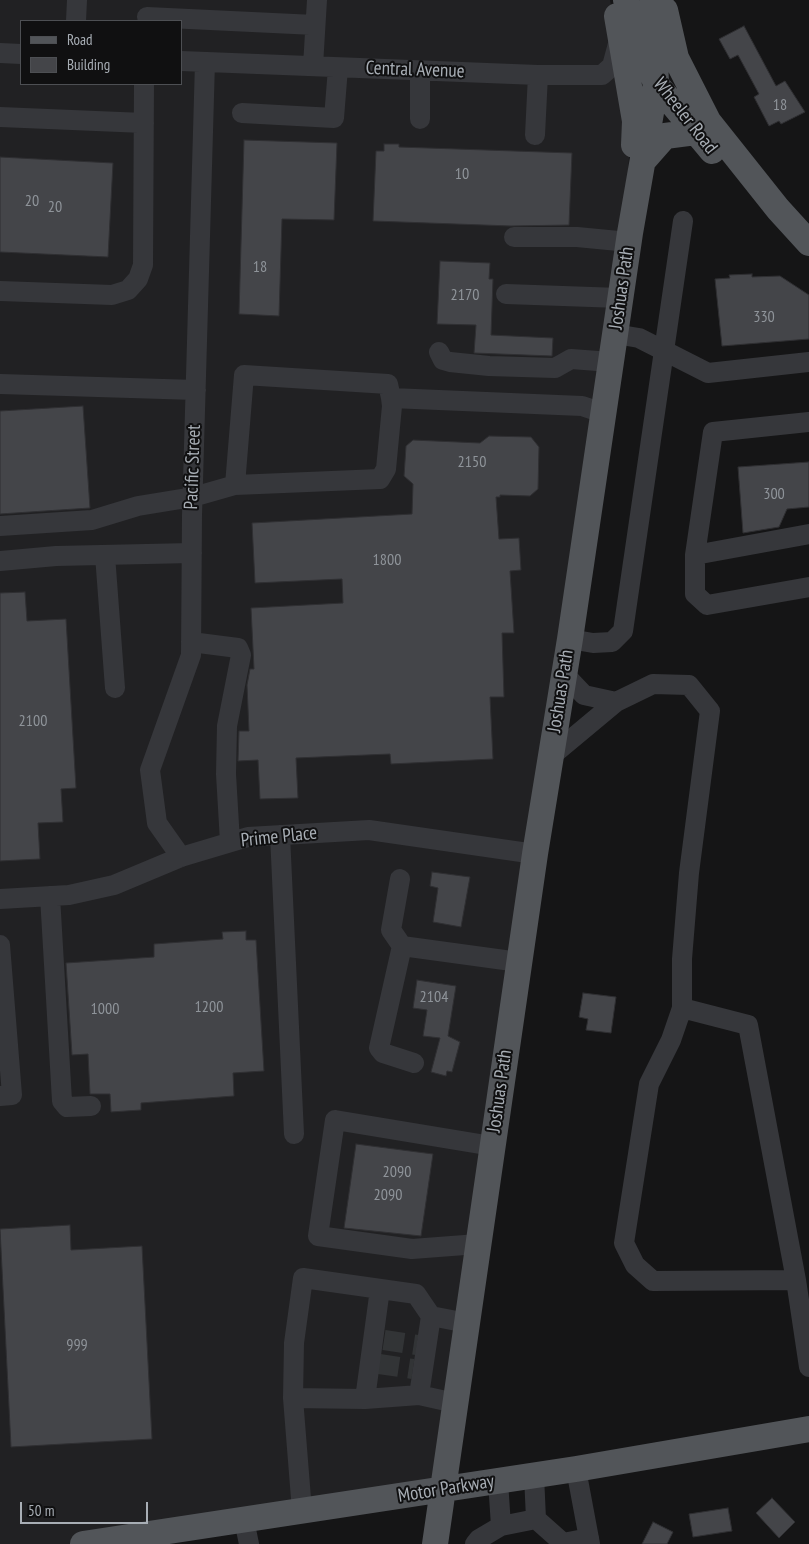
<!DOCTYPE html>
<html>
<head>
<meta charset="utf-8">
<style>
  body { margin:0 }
  #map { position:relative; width:809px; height:1544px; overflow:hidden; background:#151516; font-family:"PT Sans Narrow",sans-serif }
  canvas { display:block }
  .legend { position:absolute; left:20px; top:20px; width:162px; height:65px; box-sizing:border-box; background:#101011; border:1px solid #4d4f53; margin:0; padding:6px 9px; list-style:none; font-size:15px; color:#a8aeb5 }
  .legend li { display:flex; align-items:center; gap:10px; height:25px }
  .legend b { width:25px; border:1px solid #4d4f53 }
  .scale { position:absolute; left:20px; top:1502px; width:128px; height:22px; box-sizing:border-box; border:2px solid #a8aeb5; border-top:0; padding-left:6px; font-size:15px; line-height:18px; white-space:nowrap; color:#a8aeb5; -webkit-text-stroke:4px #101011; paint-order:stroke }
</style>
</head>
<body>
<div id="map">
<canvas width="809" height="1544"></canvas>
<ul class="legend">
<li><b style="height:6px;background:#525559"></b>Road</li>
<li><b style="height:14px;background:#444549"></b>Building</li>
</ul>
<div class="scale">50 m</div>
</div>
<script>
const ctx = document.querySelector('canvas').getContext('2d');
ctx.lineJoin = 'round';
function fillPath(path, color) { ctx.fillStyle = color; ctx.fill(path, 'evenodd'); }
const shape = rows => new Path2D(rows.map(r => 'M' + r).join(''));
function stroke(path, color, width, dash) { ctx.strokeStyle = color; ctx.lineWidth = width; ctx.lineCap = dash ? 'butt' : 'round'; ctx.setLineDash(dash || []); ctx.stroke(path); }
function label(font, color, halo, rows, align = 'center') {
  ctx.font = font + ' "PT Sans Narrow",sans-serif'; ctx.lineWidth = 4; ctx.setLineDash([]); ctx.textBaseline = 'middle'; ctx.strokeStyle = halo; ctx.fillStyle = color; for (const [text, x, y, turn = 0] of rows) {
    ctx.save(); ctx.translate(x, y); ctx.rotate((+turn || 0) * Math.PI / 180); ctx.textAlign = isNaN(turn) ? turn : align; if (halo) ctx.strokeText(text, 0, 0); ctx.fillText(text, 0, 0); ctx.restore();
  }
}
const built = shape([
  [0,0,610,0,631,120,625,233,439,1491,85,1544,0,1544],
  [21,21,181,21,181,84,21,84]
]);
const building = shape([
  [744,26,776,86,785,81,805,112,781,124,779,121,769,126,754,97,759,94,738,55,730,59,719,39,744,26],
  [244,140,337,143,334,220,282,219,279,316,239,314,244,140],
  [384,144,399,144,399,147,572,153,569,225,511,226,373,221,376,151,384,151,384,144],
  [0,157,113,163,108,257,0,252,0,157],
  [440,261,490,263,489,279,493,279,491,335,553,338,552,356,474,353,476,325,437,324,440,261],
  [752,274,752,277,780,276,809,295,809,339,722,346,715,279,730,278,729,275,752,274],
  [83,406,90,508,0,514,0,411,83,406],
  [489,436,531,437,539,447,538,489,530,496,500,495,500,497,496,497,499,539,519,538,521,570,510,571,514,633,502,633,504,697,490,697,493,759,391,764,390,754,296,758,298,798,260,799,258,760,238,761,239,731,249,731,247,685,250,669,254,669,251,608,343,603,342,579,255,583,252,523,412,514,413,484,404,476,406,446,413,440,480,443,489,436],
  [809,462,809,507,787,509,779,527,743,533,738,467,809,462],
  [25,592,27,621,66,619,76,788,61,789,63,822,38,823,40,859,0,861,0,593,25,592],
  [432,872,470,877,461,927,433,922,438,888,430,886,432,872],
  [246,931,246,940,256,940,264,1071,233,1073,234,1096,141,1103,141,1110,111,1112,110,1094,90,1094,88,1054,72,1055,66,963,154,957,154,944,223,939,222,932,246,931],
  [417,980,456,986,448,1036,460,1042,452,1072,447,1071,446,1076,431,1072,440,1038,423,1036,427,1010,413,1008,417,980],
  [583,993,616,997,611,1033,586,1030,588,1019,579,1017,583,993],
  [356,1144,433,1154,421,1236,344,1228,356,1144],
  [70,1225,71,1250,142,1246,152,1439,11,1447,0,1229,70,1225],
  [772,1498,795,1522,779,1538,756,1513,772,1498],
  [728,1508,732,1531,693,1537,689,1514,728,1508],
  [653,1522,673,1532,667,1544,642,1544,653,1522]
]);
const minorTunnel = shape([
  [384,1340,417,1345],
  [379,1364,413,1369]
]);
const minor = shape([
  [147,17,315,25],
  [76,21,77,0],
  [0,53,21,54],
  [181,61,538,75,602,75,612,66,619,40],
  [313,66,317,0],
  [420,71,420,119],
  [242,113,334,118,338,68],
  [0,117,144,123],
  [535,135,538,75],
  [514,237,577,237,629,242],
  [0,291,112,295,128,290,138,279,143,265,144,84],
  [506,294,620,298],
  [615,334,639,338,708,373,809,362],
  [439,352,443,360,450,362,489,366,555,368,571,359,611,362],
  [0,384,196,390],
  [809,422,713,432,695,555,695,594,707,605,809,587],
  [235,485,380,479,386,469,392,406,391,398],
  [0,526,92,520,138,506,193,497,235,485,244,375,388,384,391,398,582,406,603,413],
  [105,555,115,688],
  [695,555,809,534],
  [0,561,56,556,192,553],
  [570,639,593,643,612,642,623,631,683,221],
  [191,642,238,648,241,655,227,726,226,774,230,842],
  [564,674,584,695,616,702],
  [550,757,616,702,653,684,689,685,710,711,689,873,682,959,682,1008,671,1040,649,1084,624,1243,635,1265,653,1281,796,1280],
  [280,835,294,1134],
  [181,857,157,823,150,770,191,655,192,516,205,62],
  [400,879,391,930,402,946,519,962],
  [50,896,62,1101,67,1107,91,1106],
  [0,899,69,895,114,885,181,857,248,837,369,830,535,854],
  [0,945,12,1095,0,1096],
  [402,946,379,1048,383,1053,414,1063],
  [682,1008,748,1025,796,1280,809,1367],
  [478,1244,412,1249,318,1236,335,1120,492,1146],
  [419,1395,431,1316],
  [293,1398,365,1399,419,1395,455,1403],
  [365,1399,380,1289],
  [576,1469,590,1544],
  [534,1475,536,1519],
  [498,1481,501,1526,536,1519,563,1543,589,1538],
  [302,1511,293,1398,294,1343,303,1278,416,1294,431,1316,467,1323],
  [244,1520,249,1544],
  [475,1544,479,1539,501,1526]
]);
const major = shape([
  [626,0,656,84,712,151],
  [665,10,676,58,708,121,778,209,809,243],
  [617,16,635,121,634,145],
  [643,161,665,136,696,132],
  [83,1544,576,1469,809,1429],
  [435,1544,535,854,570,639,630,233,656,84,653,0]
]);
const numberNames = [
  ["18",780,105],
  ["10",462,174],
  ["20",32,201],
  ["20",55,207],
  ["18",260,267],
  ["2170",465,295],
  ["330",764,317],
  ["2150",472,462],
  ["300",774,494],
  ["1800",387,560],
  ["2100",33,721],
  ["2104",434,997],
  ["1200",209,1007],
  ["1000",105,1009],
  ["2090",397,1172],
  ["2090",388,1195],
  ["999",77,1345]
];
const streetNames = [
  ["Central Avenue",415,70,2],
  ["Wheeler Road",685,116,52],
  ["Joshuas Path",622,288,-82],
  ["Pacific Street",193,467,-88],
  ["Joshuas Path",561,691,-81],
  ["Prime Place",279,837,-6],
  ["Joshuas Path",500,1091,-82],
  ["Motor Parkway",446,1489,-9]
];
fillPath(built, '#212123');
fillPath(building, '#444549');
stroke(building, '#2f2f32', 1);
stroke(minorTunnel, '#323436', 20, [20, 10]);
stroke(minor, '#36373b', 20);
stroke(major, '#525559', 26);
label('16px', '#8f949a', null, numberNames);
label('19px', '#a8aeb5', '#101011', streetNames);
</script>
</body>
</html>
